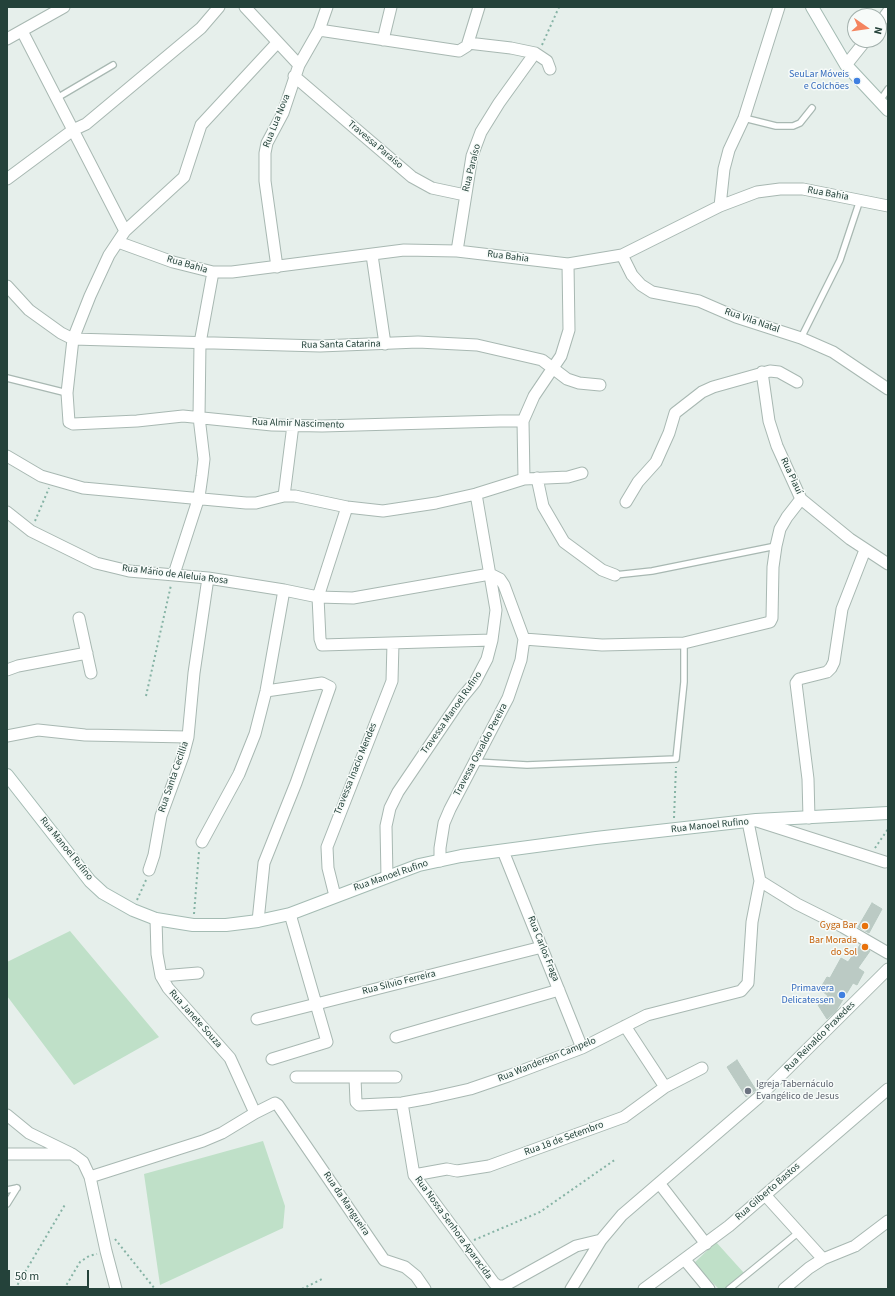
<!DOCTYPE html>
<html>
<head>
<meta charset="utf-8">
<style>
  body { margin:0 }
  #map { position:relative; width:895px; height:1296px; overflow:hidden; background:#e6efeb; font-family:"Source Sans 3",sans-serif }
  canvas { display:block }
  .frame { position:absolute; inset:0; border:8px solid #24423a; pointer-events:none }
  .north { position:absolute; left:847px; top:8px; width:40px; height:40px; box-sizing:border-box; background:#f7fbf9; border:1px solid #a3b1ad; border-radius:50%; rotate:103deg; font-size:11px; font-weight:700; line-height:16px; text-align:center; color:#24423a }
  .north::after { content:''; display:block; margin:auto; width:14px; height:18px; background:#f4845f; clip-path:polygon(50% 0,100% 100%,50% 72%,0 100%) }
  .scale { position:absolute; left:8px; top:1270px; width:81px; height:18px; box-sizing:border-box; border:2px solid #24423a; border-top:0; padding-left:5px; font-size:12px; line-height:14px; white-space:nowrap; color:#24423a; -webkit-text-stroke:3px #f7fbf9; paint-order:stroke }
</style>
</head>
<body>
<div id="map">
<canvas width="895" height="1296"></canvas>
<div class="frame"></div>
<div class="north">N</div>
<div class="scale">50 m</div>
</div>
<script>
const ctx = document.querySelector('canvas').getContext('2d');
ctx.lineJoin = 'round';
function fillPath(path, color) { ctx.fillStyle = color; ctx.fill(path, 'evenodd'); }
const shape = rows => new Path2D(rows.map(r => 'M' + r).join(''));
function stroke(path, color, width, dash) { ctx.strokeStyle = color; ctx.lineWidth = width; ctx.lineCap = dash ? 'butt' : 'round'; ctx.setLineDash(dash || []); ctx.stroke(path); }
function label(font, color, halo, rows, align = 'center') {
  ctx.font = font + ' "Source Sans 3",sans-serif'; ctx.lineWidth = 3; ctx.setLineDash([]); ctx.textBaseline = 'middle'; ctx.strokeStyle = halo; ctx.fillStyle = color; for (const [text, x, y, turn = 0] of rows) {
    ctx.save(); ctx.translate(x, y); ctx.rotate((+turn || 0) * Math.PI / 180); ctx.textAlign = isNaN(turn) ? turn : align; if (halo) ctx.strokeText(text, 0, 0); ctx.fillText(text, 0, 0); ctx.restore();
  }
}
const green = shape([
  [70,931,159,1037,74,1085,7,996,7,962],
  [263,1141,285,1206,283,1228,160,1285,144,1174],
  [716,1242,744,1273,724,1289,719,1289,693,1264]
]);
const building = shape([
  [872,903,882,909,869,933,858,927,872,903],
  [860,945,870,951,858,968,864,972,857,985,853,983,836,1011,827,1019,818,1005,828,996,820,989,827,977,830,978,841,958,848,962,860,945],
  [737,1060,756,1090,746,1097,727,1067,737,1060]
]);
const path = shape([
  [542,45,559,7],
  [35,521,49,488],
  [146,696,171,585],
  [674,818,676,767],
  [875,848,888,829],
  [137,900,146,880],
  [194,914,199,852],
  [115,1239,155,1289],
  [474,1240,540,1212,616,1159],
  [7,1288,8,1289],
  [15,1289,66,1203],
  [64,1289,80,1262,89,1256,97,1254],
  [302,1289,324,1278]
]);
const lane = shape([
  [57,98,113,65],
  [879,102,888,89],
  [744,118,776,126,793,126,800,123,812,108],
  [801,338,840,260,860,200],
  [7,378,67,393],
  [615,575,652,571,776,546],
  [476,762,527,765,676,759,684,682,684,643],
  [7,1190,17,1188],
  [7,1204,17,1188],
  [729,1289,799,1232]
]);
const street = shape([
  [245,7,299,65],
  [879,24,888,12],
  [319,30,459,51,467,46,479,7],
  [22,31,125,231],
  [7,39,64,7],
  [383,40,391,7],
  [277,43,201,125,184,177,125,231,109,255,90,296,73,339,67,393,69,422,73,424,137,421,183,416,272,425,322,426,500,421,523,421],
  [468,43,511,48,535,53,547,61,550,69],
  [846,65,866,40],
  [294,76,412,177,432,188,465,195],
  [7,179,73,130,86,124,201,28,219,7],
  [720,206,724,169,729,150,744,118,779,7],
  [118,242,173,262,213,272,232,272,404,250,457,251,568,264,622,255,720,206,757,192,780,189,803,189,888,206],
  [457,251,472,156,481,132,499,103,535,53],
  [372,255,385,344],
  [622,255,632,275,641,285,652,292,699,301,736,317,801,338,833,352,888,389],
  [277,267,265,181,265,153,267,143,283,113,299,65,319,30,327,7],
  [7,286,29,310,61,333,73,339,320,346,418,342,477,345,542,360,567,379,579,383,600,385],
  [762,372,769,421,777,446,801,499,850,539,888,564],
  [7,456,41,476,83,488,246,503,256,503,284,496,295,496,347,507,383,511,436,503,476,494,524,479,568,477,582,473],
  [537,478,543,506,564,542,602,570,615,575],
  [524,479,523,421,534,396,561,356,569,330,568,264],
  [284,496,293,425],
  [626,502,638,482,656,462,669,433,675,413,702,392,713,387,770,371,779,372,797,382],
  [347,507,318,597,320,639,322,645,492,640],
  [7,512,31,531,96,563,129,571,208,578,284,590],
  [174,574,199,497,202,476,204,459,199,417,200,343,213,272],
  [79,618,91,673],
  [7,670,18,666,87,653],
  [7,736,38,730,85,735,188,737],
  [809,818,808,779,796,683,799,679,827,672,831,668,834,662,842,609,865,550],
  [757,821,885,862],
  [202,842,239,774,255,734,266,691,284,590,318,597,353,598,490,574,500,579,504,585,524,639,602,645,684,643,770,622,772,618,773,567,776,546,780,529,787,517,801,499],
  [503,851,582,1048],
  [440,861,440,848,444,823,450,809,508,698,521,660,524,639],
  [149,870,154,855,161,816,183,756,188,737,194,673,208,578],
  [387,877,386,826,390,808,398,792,461,699,475,682,487,659,492,640,496,610,476,494],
  [760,881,797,904,843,927,888,953],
  [335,896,328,868,327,847,392,681,393,643],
  [156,919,157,954,161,976,168,988,230,1058,255,1113],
  [258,921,264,863,296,783,330,687,322,683,266,691],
  [161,976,198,973],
  [257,1019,542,947],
  [625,1026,665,1087],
  [396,1037,559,990],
  [272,1059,327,1042,290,914],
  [296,1077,396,1077],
  [355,1078,356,1102,359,1105,402,1103,430,1098,470,1089,508,1076,582,1048,647,1015,741,991,748,983,752,922,760,881,748,822],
  [402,1103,414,1175,494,1283,498,1286,504,1286,576,1246,601,1240],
  [7,1115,29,1133,70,1153],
  [7,1154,72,1154,83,1162,90,1177,106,1251,116,1289],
  [414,1175,447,1169,457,1171,489,1166,624,1117,665,1087,702,1068],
  [90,1177,203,1141,222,1133,255,1113,275,1103,278,1105,384,1260,405,1267,416,1276,425,1289],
  [659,1183,706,1244],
  [765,1195,823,1259],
  [685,1260,709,1289],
  [571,1289,601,1240,622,1215,758,1098,888,969],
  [644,1289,729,1226,888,1089],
  [784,1289,809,1268,823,1259,855,1246,888,1221]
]);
const secondary = shape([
  [812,7,846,65,888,110],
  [7,775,90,881,103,893,133,910,156,919,193,925,226,925,258,921,290,914,419,865,461,856,596,838,756,820,888,813]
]);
const markers = [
  [857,81,4,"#3f7fe0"],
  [865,926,4,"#e8710a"],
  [865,947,4,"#e8710a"],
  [842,995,4,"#3f7fe0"],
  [748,1091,4,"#6b7280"]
];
const shopNames = [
  ["SeuLar Móveis",849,75],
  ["e Colchões",849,87],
  ["Primavera",834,989],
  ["Delicatessen",834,1001]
];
const streetNames = [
  ["Rua Lua Nova",277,121,-68],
  ["Travessa Paraíso",375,145,40],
  ["Rua Paraíso",472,168,-76],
  ["Rua Bahia",828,194,10],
  ["Rua Bahia",508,257,7],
  ["Rua Bahia",187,265,16],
  ["Rua Vila Natal",752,321,19],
  ["Rua Santa Catarina",341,345,-1],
  ["Rua Almir Nascimento",298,424,2],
  ["Rua Piauí",791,476,65],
  ["Rua Mário de Aleluia Rosa",175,575,7],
  ["Travessa Manoel Rufino",452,713,-55],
  ["Travessa Osvaldo Pereira",481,750,-62],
  ["Travessa Inacio Mendes",356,769,-68],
  ["Rua Santa Cecillia",174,777,-71],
  ["Rua Manoel Rufino",710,826,-6],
  ["Rua Manoel Rufino",66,849,51],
  ["Rua Manoel Rufino",391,876,-19],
  ["Rua Carlos Fraga",543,949,68],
  ["Rua Silvio Ferreira",399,983,-14],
  ["Rua Janete Souza",195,1019,48],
  ["Rua Reinaldo Praxedes",820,1037,-45],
  ["Rua Wanderson Campelo",547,1060,-22],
  ["Rua 18 de Setembro",564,1139,-20],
  ["Rua Gilberto Bastos",768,1192,-41],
  ["Rua da Mangueira",346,1204,56],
  ["Rua Nossa Senhora Aparacida",453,1228,54]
];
const foodNames = [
  ["Gyga Bar",857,926],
  ["Bar Morada",857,941],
  ["do Sol",857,953]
];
const worshipNames = [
  ["Igreja Tabernáculo",756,1085],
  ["Evangélico de Jesus",756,1097]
];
fillPath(green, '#bfe0c8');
fillPath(building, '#bbcac4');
stroke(building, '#b8c9c2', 1);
stroke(lane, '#a8b8b2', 8);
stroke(street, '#a8b8b2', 13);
stroke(secondary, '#a4bbb3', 14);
stroke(path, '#86b3a5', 2, [2, 3]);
stroke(lane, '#fff', 5.5);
stroke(street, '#fff', 11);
stroke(secondary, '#fff', 12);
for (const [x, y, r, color] of markers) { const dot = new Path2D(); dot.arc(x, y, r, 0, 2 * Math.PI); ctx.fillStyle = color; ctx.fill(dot); stroke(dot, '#f7fbf9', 1.5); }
label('10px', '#366cbe', '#f7fbf9', shopNames, 'right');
label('10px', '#24423a', '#f7fbf9', streetNames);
label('10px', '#c56008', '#f7fbf9', foodNames, 'right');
label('10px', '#5b616d', '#f7fbf9', worshipNames, 'left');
</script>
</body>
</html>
